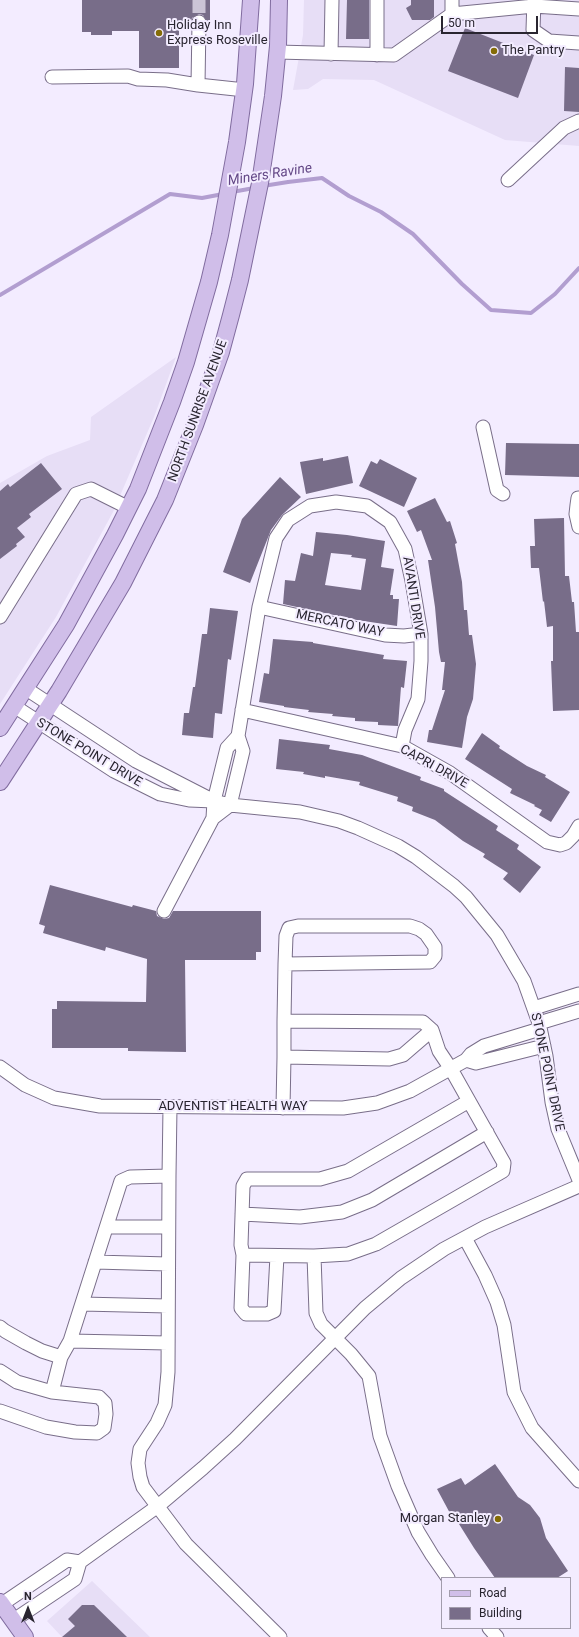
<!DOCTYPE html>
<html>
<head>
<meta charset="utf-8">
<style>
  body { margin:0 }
  #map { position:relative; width:579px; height:1637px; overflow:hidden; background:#f3ecff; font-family:Roboto,sans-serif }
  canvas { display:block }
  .legend { position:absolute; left:441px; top:1577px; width:130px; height:52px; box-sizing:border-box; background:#f3ecff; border:1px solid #a29cac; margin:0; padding:5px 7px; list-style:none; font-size:12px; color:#292530 }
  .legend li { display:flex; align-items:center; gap:8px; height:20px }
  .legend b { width:20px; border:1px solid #a29cac }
  .north { position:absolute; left:8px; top:1589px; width:40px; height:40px; -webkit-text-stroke:3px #f3ecff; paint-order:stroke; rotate:0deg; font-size:11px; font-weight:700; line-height:16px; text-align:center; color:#292530 }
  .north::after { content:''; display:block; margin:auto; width:14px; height:18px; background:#292530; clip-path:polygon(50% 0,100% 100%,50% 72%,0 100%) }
  .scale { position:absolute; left:441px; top:16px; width:97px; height:18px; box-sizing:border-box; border:2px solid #292530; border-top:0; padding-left:5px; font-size:12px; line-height:14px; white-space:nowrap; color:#292530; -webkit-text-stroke:3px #f3ecff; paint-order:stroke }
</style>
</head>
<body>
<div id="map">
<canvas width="579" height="1637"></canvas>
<ul class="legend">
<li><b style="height:5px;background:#d0bee9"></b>Road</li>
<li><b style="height:11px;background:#786d89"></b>Building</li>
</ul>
<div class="north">N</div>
<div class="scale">50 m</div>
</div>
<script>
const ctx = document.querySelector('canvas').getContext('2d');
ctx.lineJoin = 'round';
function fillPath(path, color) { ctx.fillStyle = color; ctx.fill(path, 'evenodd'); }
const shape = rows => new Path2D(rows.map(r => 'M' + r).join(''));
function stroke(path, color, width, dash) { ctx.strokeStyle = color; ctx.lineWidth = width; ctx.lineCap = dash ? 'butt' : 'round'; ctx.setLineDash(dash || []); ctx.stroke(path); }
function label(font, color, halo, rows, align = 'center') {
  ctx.font = font + ' Roboto,sans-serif'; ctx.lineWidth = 4; ctx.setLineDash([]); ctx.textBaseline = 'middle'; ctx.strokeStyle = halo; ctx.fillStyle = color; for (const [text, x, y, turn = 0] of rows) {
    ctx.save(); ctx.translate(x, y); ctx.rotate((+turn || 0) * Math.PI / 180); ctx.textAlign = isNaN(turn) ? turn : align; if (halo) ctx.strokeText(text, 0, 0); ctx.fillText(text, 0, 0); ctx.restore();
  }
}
const built = shape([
  [304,0,579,0,579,146,505,140,374,80,323,79,308,89,293,90,303,35],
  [176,357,154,417,113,512,56,617,0,704,0,483,47,456,90,440,91,417],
  [92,1581,150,1637,62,1637,47,1621]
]);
const stream = shape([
  [263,186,288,182,322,178,349,196,381,212,413,234,462,284,491,310,531,313,555,294,579,268],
  [232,192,254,188],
  [0,295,170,194,202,198,223,194]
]);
const building = shape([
  [82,0,210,0,210,22,207,22,203,15,199,14,192,18,191,22,179,22,179,68,139,68,139,31,112,31,112,35,91,35,91,32,82,32],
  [347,0,369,0,369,39,346,39],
  [411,0,434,0,434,17,430,20,412,20,406,8,411,5],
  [465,28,534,55,518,98,448,71],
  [565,67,579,68,579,112,564,111],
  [506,443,579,444,579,477,505,475],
  [348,456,353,483,306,494,300,462,323,458,323,461],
  [380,459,417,478,404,507,359,486,371,461,377,464],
  [41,463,62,489,29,514,31,517,17,528,25,537,16,544,17,546,0,559,0,491,8,484,10,487],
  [280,477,301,497,282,515,271,530,250,583,223,572,242,519],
  [435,498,447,522,450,521,457,543,455,544,462,582,464,610,467,610,469,635,472,635,476,664,473,699,467,717,462,748,427,742,429,730,432,730,445,690,442,690,445,662,441,662,439,652,435,607,428,560,432,560,421,530,417,532,407,511],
  [564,518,565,576,569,576,572,602,574,602,576,632,579,632,579,710,553,711,551,661,553,661,553,626,547,627,544,601,543,602,539,568,531,568,530,546,535,546,534,519],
  [316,532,347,535,385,541,381,567,394,569,390,595,393,595,393,599,399,599,397,626,357,620,283,604,285,580,295,581,301,553,313,556],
  [331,553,352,555,351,557,366,559,361,590,325,585],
  [210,608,238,611,231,660,228,659,222,714,215,713,213,738,182,735,184,713,189,713,193,687,195,687,202,634,207,634],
  [273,639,313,642,313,643,384,655,383,659,407,661,404,688,401,687,398,726,378,725,378,722,355,721,355,718,332,716,333,714,308,712,309,710,284,707,284,706,259,702,264,673,269,674],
  [482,733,500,746,499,748,527,766,546,775,545,777,570,792,551,822,539,815,542,810,534,806,535,805,510,793,512,789,465,759],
  [279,739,330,745,329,749,362,755,421,777,420,780,444,789,444,791,498,826,496,830,519,845,517,849,541,867,520,893,503,879,508,873,483,857,485,854,463,841,435,820,412,811,413,807,397,801,398,797,359,785,360,782,325,776,325,778,303,774,304,772,276,769],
  [50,885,132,907,133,905,156,911,157,916,164,919,169,918,173,911,261,911,261,952,256,952,256,960,185,960,186,1052,128,1051,128,1048,52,1048,52,1009,57,1009,57,1001,146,1002,147,959,106,947,105,951,43,933,45,926,39,924],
  [495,1464,518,1497,530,1505,540,1518,546,1538,568,1571,557,1578,495,1578,474,1548,454,1516,452,1517,437,1489,461,1478,465,1485],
  [82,1605,94,1605,127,1637,62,1637,75,1626,68,1619]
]);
const minorTunnel = shape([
  [199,0,199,22]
]);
const minor = shape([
  [534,0,533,30,549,41,579,43],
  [452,14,534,6,579,9],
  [277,52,394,55,452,14,452,0],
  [331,54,332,0],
  [377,55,377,0],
  [52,77,128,76,138,79,167,80,198,85,245,90],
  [198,85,199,22],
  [508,180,564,128,579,121],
  [483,427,497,490,503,494],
  [579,498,578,498,577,505,576,514,579,527],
  [259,607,385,635,404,636,421,634],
  [0,617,76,494,91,489,129,508],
  [25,688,136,761,210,799],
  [14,706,114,771,160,794,189,800,214,801,230,805,300,812,339,821,358,828,398,846,416,857,454,886,466,897,497,935,524,981,539,1023,546,1056,552,1102,558,1129,579,1180],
  [242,710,402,746,450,773,547,842,560,845,566,843,573,836,579,826],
  [213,818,230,805,243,751,238,736,259,607,276,538,288,520,310,506,336,502,367,506,390,522,405,549,412,581,421,634,421,661,418,699,405,730,402,746],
  [164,911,213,818,214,801,227,748,238,736],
  [534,1008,579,994],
  [284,1021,423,1022,432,1030,439,1051,451,1069,469,1101,504,1163,503,1171,376,1244,348,1254,314,1256,243,1255,241,1245,243,1186,247,1179,320,1179,348,1171,469,1101],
  [539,1023,579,1011],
  [540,1029,484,1046,471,1054,466,1060,476,1063,544,1046],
  [284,1057,389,1059,403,1055,432,1030],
  [0,1067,25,1085,54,1098,100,1106,343,1108,377,1103,410,1091,466,1060],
  [283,1108,284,1057,284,1021,285,964,286,936,289,928,298,926,410,926,419,929,426,934,435,947,435,956,430,962,285,964],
  [169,1176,168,1372,165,1405,157,1423,140,1449,138,1463,140,1477,143,1487,186,1544,280,1637],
  [242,1214,300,1217,342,1212,372,1200,487,1132],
  [107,1227,168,1227],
  [465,1238,485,1275,497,1302,504,1325,514,1392,532,1428,579,1481],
  [243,1255,241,1308,246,1314,267,1314,274,1311,277,1256],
  [314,1256,316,1313,321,1324,351,1354,369,1376,380,1436,398,1486,418,1532,432,1555,448,1578],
  [95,1262,168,1264],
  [82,1304,168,1306],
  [0,1327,5,1331,26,1343,42,1351,61,1357,70,1341,121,1181,130,1177,169,1176,170,1107],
  [70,1341,168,1343],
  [0,1371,17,1382,52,1392],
  [0,1411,46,1427,75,1432,97,1433,104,1428,106,1414,105,1403,99,1397,52,1392,61,1357],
  [2,1604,67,1560,80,1562],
  [14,1620,75,1579,80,1562,158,1506,203,1468,235,1439,365,1308,401,1278,444,1249,485,1227,579,1186],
  [489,1628,497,1637]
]);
const major = shape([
  [0,728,66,625,115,535,138,489,172,402,186,362,209,282,220,235,237,142,245,84,251,0],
  [0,782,59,691,123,583,165,500,195,425,221,352,231,315,240,280,260,183,273,96,278,46,279,0],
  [0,1602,25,1637]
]);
const markers = [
  [159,33,4,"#846c07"],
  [494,51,4,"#846c07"],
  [498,1519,4,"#846c07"]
];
const poiNames = [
  ["Holiday Inn",167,26],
  ["Express Roseville",167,41],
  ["The Pantry",502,51],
  ["Morgan Stanley",490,1519,"right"]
];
const streetNames = [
  ["NORTH SUNRISE AVENUE",198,411,-70],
  ["AVANTI DRIVE",413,598,81],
  ["MERCATO WAY",340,624,12],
  ["STONE POINT DRIVE",89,753,31],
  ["CAPRI DRIVE",434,767,29],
  ["STONE POINT DRIVE",547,1072,78],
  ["ADVENTIST HEALTH WAY",233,1107]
];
const waterNames = [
  ["Miners Ravine",270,175,-9]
];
fillPath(built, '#e7def6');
stroke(stream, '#b29ed0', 4);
fillPath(building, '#786d89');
stroke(minorTunnel, '#cbc4d6', 13, [13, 6]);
stroke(minor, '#796e89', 15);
stroke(major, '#816c9f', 18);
stroke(minor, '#fff', 13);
stroke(major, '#d0bee9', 16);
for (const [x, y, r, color] of markers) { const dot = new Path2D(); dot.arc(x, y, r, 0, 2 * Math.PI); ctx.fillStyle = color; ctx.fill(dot); stroke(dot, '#f3ecff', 1.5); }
label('13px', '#292530', '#f3ecff', poiNames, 'left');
label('13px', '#292530', '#f3ecff', streetNames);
label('italic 14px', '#634786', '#f3ecff', waterNames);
</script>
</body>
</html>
